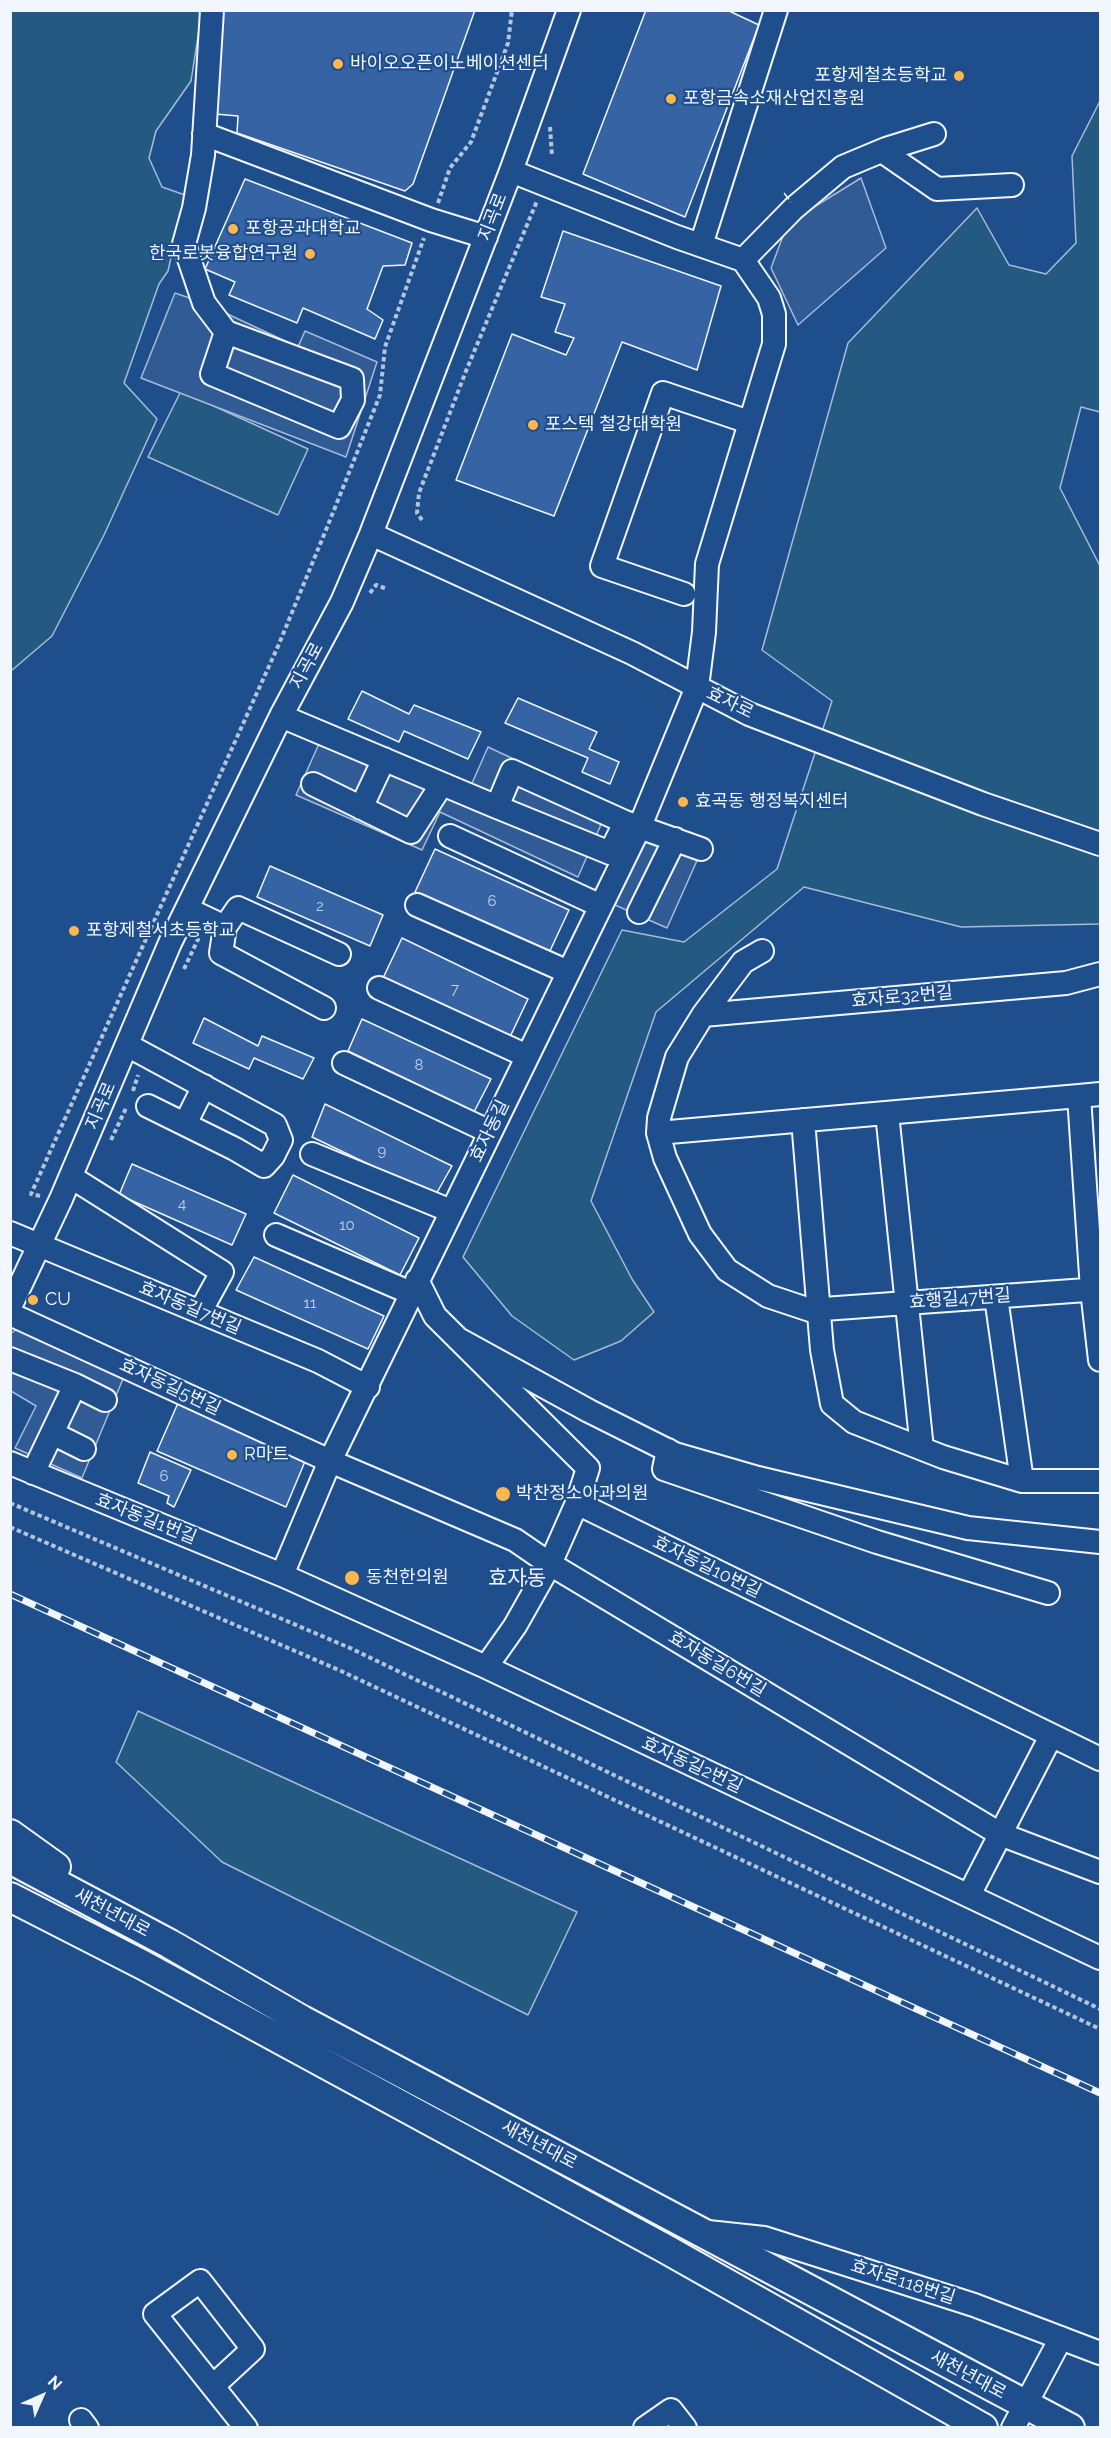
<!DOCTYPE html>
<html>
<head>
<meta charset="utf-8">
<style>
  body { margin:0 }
  #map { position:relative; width:1111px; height:2438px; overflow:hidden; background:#1f4e8c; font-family:Raleway,sans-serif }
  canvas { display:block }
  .frame { position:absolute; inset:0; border:12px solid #f2f6ff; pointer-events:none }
  .north { position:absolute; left:12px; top:2366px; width:60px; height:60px; -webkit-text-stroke:4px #1f4e8c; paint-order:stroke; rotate:45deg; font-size:16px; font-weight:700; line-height:24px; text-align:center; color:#f2f6ff }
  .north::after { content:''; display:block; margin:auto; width:21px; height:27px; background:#f2f6ff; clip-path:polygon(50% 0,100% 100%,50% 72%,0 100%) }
</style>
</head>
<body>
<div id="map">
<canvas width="1111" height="2438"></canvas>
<div class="frame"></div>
<div class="north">N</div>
</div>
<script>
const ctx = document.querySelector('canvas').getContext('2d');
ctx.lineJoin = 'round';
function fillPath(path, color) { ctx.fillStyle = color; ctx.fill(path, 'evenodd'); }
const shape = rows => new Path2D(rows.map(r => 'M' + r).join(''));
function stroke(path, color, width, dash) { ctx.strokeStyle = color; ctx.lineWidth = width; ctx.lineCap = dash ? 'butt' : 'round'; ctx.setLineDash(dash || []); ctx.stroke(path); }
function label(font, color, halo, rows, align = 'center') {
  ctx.font = font + ' Raleway,"Noto Sans KR",sans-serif'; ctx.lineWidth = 4.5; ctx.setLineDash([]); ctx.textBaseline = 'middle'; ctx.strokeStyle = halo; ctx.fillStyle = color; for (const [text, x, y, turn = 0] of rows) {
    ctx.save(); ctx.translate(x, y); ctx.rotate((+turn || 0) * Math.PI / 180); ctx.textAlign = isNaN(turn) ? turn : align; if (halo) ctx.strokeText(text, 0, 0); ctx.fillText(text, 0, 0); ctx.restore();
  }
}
const green = shape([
  [11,11,202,11,191,81,156,131,149,158,162,187,185,195,168,271,159,284,124,383,157,419,104,535,52,636,11,671,11,11],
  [1100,101,1100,412,1081,407,1060,488,1100,566,1100,924,961,927,804,887,656,1012,591,1201,632,1279,654,1312,621,1341,574,1360,512,1316,463,1257,622,930,684,942,777,869,832,701,762,650,848,343,977,208,1009,265,1046,274,1076,243,1072,156,1100,101],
  [181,391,308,449,278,515,148,457,181,391],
  [138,1711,577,1912,528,2015,222,1862,116,1762,138,1711]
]);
const parking = shape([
  [861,178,886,248,798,325,771,268,788,223,861,178],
  [175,293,204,303,298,347,305,331,377,362,346,457,141,378,175,293],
  [327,726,469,790,488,747,610,804,578,877,440,812,422,850,296,795,327,726],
  [644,833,699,856,667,928,615,905,644,833],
  [24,1324,125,1374,82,1478,15,1448,36,1406,11,1391,10,1334,24,1324]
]);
const building = shape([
  [217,10,475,10,413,184,405,191,237,133,238,116,215,114,223,14,216,13,217,10],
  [646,10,727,10,759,25,685,217,583,174,646,10],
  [245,179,412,243,405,265,383,266,367,309,383,320,375,339,303,308,297,323,229,295,235,282,205,269,245,179],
  [563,231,721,286,697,370,622,342,554,516,456,480,512,334,566,355,574,338,555,332,565,304,541,297,563,231],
  [362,691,409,714,414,705,481,732,468,759,404,731,399,742,348,719,362,691],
  [518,698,597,732,589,749,619,762,610,784,582,772,588,758,505,723,518,698],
  [435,849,569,910,549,953,415,892,435,849],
  [270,866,383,915,370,946,257,897,270,866],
  [402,938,528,999,509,1039,383,978,402,938],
  [204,1018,258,1046,262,1036,314,1058,303,1079,254,1058,249,1069,193,1043,204,1018],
  [362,1019,491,1079,474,1112,348,1051,362,1019],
  [325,1104,452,1166,435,1196,312,1137,325,1104],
  [132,1164,246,1214,232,1245,119,1195,132,1164],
  [293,1175,419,1238,400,1275,274,1213,293,1175],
  [254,1257,384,1316,368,1349,236,1290,254,1257],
  [178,1403,306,1459,286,1507,157,1451,178,1403],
  [150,1452,191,1470,174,1507,167,1503,169,1496,138,1483,150,1452]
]);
const path = shape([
  [550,127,552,156],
  [438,203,450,168,471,142,508,43,512,10],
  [422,520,417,513,419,493,466,371,537,201],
  [370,593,376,585,387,589],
  [184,969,200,935],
  [133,1091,138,1075],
  [111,1140,127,1106],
  [40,1196,31,1194,279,644,328,525,380,395,385,347,424,238],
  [10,1503,350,1648,1100,2009],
  [10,1527,341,1671,1100,2029]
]);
const minor = shape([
  [212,10,203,155,194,208,184,244,204,303,226,332,212,374,339,427,353,400,352,379,226,332],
  [204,134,431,220,486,237],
  [882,151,937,189,1012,185],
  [701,245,776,10],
  [743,260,794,208,843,167,886,149,934,134],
  [371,534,632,653,749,714,983,804,1100,844],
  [684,594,602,566,663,393,749,422],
  [281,716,497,807,512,771,625,822,701,849],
  [313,784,411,832,442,784],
  [497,807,610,853,623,827],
  [361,808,384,759],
  [450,836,601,906],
  [417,905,568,972],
  [187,909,225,927,221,953,324,1008],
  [639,912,675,839],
  [225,927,238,908,339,954],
  [762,951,743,962,703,1015,677,1057,659,1118,658,1133,665,1158,700,1234,727,1270,768,1296,810,1310,1100,1289],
  [379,988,527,1056],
  [703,1015,1066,983,1100,974],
  [127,1045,275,1125,281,1140,273,1156,264,1166,235,1149,148,1106],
  [344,1063,490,1132],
  [1079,1096,1100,1094],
  [887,1113,922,1449],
  [803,1120,822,1350,832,1404,854,1422,943,1457,1022,1481,1100,1481],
  [185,1124,204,1086],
  [658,1133,1079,1096,1092,1290,1100,1360],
  [312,1154,451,1211],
  [71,1177,222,1272,200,1312],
  [10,1233,318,1361,368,1387],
  [276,1235,411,1293],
  [417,1280,435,1316,588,1468,577,1503,550,1564,515,1626,486,1667],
  [996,1297,1022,1481],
  [10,1307,61,1199,170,943,281,716,342,602,371,534,511,171,569,10],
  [10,1314,330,1461,515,1540,550,1564,1000,1834,1100,1872],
  [458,1339,589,1411,675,1454,758,1478,968,1528,1100,1542],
  [10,1359,75,1385,33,1473],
  [75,1385,105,1400],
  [52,1433,84,1449],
  [668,1450,664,1469,877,1542,1048,1593],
  [10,1463,282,1575,486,1667,1100,1958],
  [577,1503,1100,1759],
  [282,1575,330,1461,640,826,697,687,704,632,707,564,774,344,774,314,769,298,743,260,677,237,511,171],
  [969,1895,1051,1736],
  [708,2232,764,2238,974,2305,1100,2353],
  [213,2386,253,2349,200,2281,155,2314,246,2428],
  [81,2420,87,2428],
  [645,2428,671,2410,685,2428],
  [1013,2428,1061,2338]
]);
const major = shape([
  [10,1834,56,1867],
  [10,1859,170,1944,302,2020,1070,2428],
  [10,1897,143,1965,664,2248,983,2428]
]);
const rail = shape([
  [10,1594,1100,2093]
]);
const fence = shape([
  [784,193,791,202]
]);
const markers = [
  [338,64,6,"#ffb74d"],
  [959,76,6,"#ffb74d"],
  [671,99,6,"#ffb74d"],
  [233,229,6,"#ffb74d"],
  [310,254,6,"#ffb74d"],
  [533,425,6,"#ffb74d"],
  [683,802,6,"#ffb74d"],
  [74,931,6,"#ffb74d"],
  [33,1300,6,"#ffb74d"],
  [232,1455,6,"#ffb74d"],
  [503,1494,8,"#ffb74d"],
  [352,1578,8,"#ffb74d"]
];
const numberNames = [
  ["6",492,901],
  ["2",320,906],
  ["7",455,989],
  ["8",419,1065],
  ["9",382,1151],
  ["4",182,1204],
  ["10",347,1225],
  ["11",310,1303],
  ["6",164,1476]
];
const poiNames = [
  ["바이오오픈이노베이션센터",350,64],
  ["포항제철초등학교",947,76,"right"],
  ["포항금속소재산업진흥원",683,99],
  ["포항공과대학교",245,229],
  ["한국로봇융합연구원",298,254,"right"],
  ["포스텍 철강대학원",545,425],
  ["효곡동 행정복지센터",695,802],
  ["포항제철서초등학교",86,931],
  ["CU",45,1300],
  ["R마트",244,1455],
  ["박찬정소아과의원",516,1494],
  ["동천한의원",366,1578]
];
const streetNames = [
  ["지곡로",493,217,-69],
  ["지곡로",307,666,-62],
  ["효자로",730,703,26],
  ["효자로32번길",902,997,-5],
  ["지곡로",101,1106,-67],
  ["효자동길",490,1131,-64],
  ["효행길47번길",960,1299,-4],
  ["효자동길7번길",190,1308,23],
  ["효자동길5번길",170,1387,25],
  ["효자동길1번길",146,1519,22],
  ["효자동길10번길",707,1567,26],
  ["효자동길6번길",717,1664,31],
  ["효자동길2번길",692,1765,25],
  ["새천년대로",112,1913,28],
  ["새천년대로",539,2145,28],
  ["효자로118번길",903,2282,18],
  ["새천년대로",968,2375,28]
];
const quarterNames = [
  ["효자동",517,1579]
];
fillPath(green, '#245a82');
stroke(green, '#a8bbd7', 1.5);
fillPath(parking, '#305b95');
stroke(parking, '#a8bbd7', 1.5);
fillPath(building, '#3563a3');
stroke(building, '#f2f6ff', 1.5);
stroke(minor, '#f2f6ff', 26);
stroke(major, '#f2f6ff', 32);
stroke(path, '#b3c4dc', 4, [4.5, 3]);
stroke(minor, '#1f4e8c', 22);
stroke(major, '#1f4e8c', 28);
stroke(rail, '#f2f6ff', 7);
stroke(rail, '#1f4e8c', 4.5, [14]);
stroke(fence, '#f2f6ff', 1.5, [8, 3]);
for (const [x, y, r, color] of markers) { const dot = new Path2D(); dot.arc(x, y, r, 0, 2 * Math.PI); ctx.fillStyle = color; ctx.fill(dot); stroke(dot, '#1f4e8c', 2); }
label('15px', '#c3d1e8', null, numberNames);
label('18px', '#f2f6ff', '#1f4e8c', poiNames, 'left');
label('18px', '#f2f6ff', '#1f4e8c', streetNames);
label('21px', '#f2f6ff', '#1f4e8c', quarterNames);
</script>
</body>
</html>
